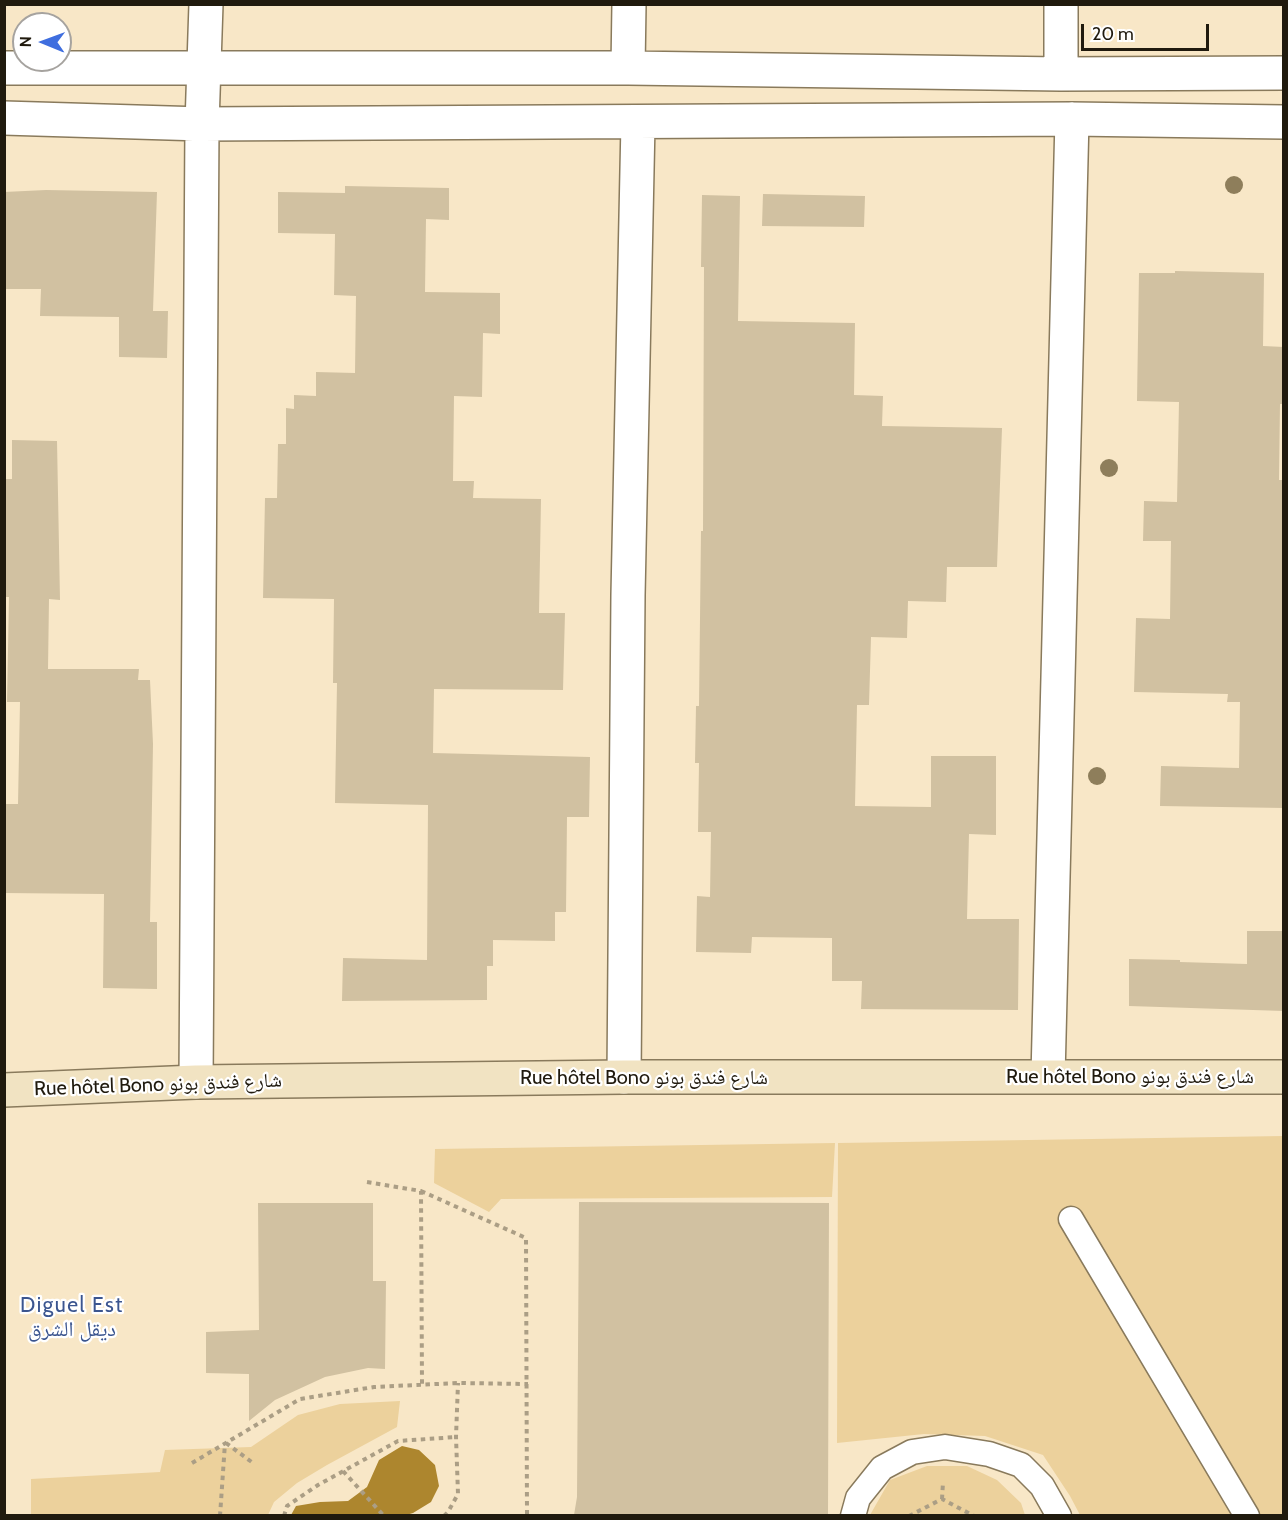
<!DOCTYPE html>
<html>
<head>
<meta charset="utf-8">
<style>
  body { margin:0 }
  #map { position:relative; width:1288px; height:1520px; overflow:hidden; background:#f8e7c7; font-family:Cabin,sans-serif }
  canvas { display:block }
  .frame { position:absolute; inset:0; border:6px solid #201a0e; pointer-events:none }
  .north { position:absolute; left:12px; top:12px; width:60px; height:60px; box-sizing:border-box; background:#fff; border:2px solid #a6a39f; border-radius:50%; rotate:271deg; font-size:16px; font-weight:700; line-height:24px; text-align:center; color:#201a0e }
  .north::after { content:''; display:block; margin:auto; width:21px; height:27px; background:#3f6edf; clip-path:polygon(50% 0,100% 100%,50% 72%,0 100%) }
  .scale { position:absolute; left:1081px; top:24px; width:128px; height:27px; box-sizing:border-box; border:3px solid #201a0e; border-top:0; padding-left:8px; font-size:18px; line-height:21px; white-space:nowrap; color:#201a0e; -webkit-text-stroke:4px #fff; paint-order:stroke }
</style>
</head>
<body>
<div id="map">
<canvas width="1288" height="1520"></canvas>
<div class="frame"></div>
<div class="north">N</div>
<div class="scale">20 m</div>
</div>
<script>
const ctx = document.querySelector('canvas').getContext('2d');
ctx.lineJoin = 'round';
function fillPath(path, color) { ctx.fillStyle = color; ctx.fill(path, 'evenodd'); }
const shape = rows => new Path2D(rows.map(r => 'M' + r).join(''));
function stroke(path, color, width, dash) { ctx.strokeStyle = color; ctx.lineWidth = width; ctx.lineCap = dash ? 'butt' : 'round'; ctx.setLineDash(dash || []); ctx.stroke(path); }
function label(font, color, halo, rows, align = 'center') {
  ctx.font = font + ' Cabin,"Noto Naskh Arabic",sans-serif'; ctx.lineWidth = 4.5; ctx.setLineDash([]); ctx.textBaseline = 'middle'; ctx.strokeStyle = halo; ctx.fillStyle = color; for (const [text, x, y, turn = 0] of rows) {
    ctx.save(); ctx.translate(x, y); ctx.rotate((+turn || 0) * Math.PI / 180); ctx.textAlign = isNaN(turn) ? turn : align; if (halo) ctx.strokeText(text, 0, 0); ctx.fillText(text, 0, 0); ctx.restore();
  }
}
const green = shape([
  [1283,1136,1283,1515,1080,1515,1070,1496,1043,1455,985,1436,924,1434,837,1443,838,1143],
  [835,1143,832,1197,501,1199,489,1212,434,1183,435,1149],
  [400,1401,397,1427,327,1465,297,1483,274,1502,268,1515,31,1515,31,1479,160,1472,165,1450,251,1447,298,1415,340,1404],
  [927,1466,967,1466,997,1480,1021,1503,1025,1515,870,1515,890,1480]
]);
const water = shape([
  [402,1446,419,1450,435,1465,439,1486,431,1502,413,1513,403,1516,291,1515,296,1506,320,1502,348,1501,367,1487,379,1460]
]);
const building = shape([
  [345,186,449,188,449,220,426,219,425,292,500,293,500,334,483,333,482,397,454,396,453,481,474,481,473,498,541,499,539,613,565,613,563,690,434,689,433,753,590,757,589,817,567,817,566,912,555,912,555,941,493,940,493,966,487,966,487,1000,342,1001,343,958,427,960,428,805,335,803,337,683,333,683,334,599,263,598,265,498,277,498,278,444,286,444,286,408,294,409,294,395,316,396,316,372,355,373,356,296,334,295,335,234,278,233,278,192,345,193],
  [46,190,157,192,153,311,168,311,167,358,119,357,119,317,40,316,41,289,4,289,4,192],
  [763,194,865,196,864,227,762,226],
  [702,195,740,196,738,321,855,323,854,395,883,396,882,426,1002,428,997,567,947,567,946,602,908,601,907,638,871,637,869,705,857,705,855,806,931,807,931,756,996,756,996,835,969,834,967,919,1019,919,1018,1010,861,1009,862,981,832,981,832,938,752,937,751,953,696,952,697,896,710,897,711,832,698,832,699,763,695,763,696,706,699,706,701,531,703,531,704,267,701,267],
  [1175,271,1264,273,1263,346,1284,347,1284,404,1280,404,1279,480,1284,480,1284,808,1160,806,1161,766,1239,768,1240,702,1227,702,1228,694,1134,692,1136,618,1170,619,1171,541,1143,541,1144,501,1177,502,1179,402,1137,401,1139,273,1175,273],
  [12,440,57,441,60,600,49,599,48,669,139,669,138,680,150,680,153,744,150,922,157,922,157,989,103,988,104,894,4,893,4,804,18,804,20,702,7,702,9,597,4,597,4,479,12,479],
  [1247,931,1283,931,1284,1011,1129,1006,1129,959,1180,960,1180,962,1247,964],
  [579,1202,829,1203,828,1515,574,1515,577,1497],
  [258,1203,373,1203,373,1281,386,1281,385,1369,368,1368,325,1377,275,1400,249,1421,249,1374,206,1373,206,1332,259,1330]
]);
const path = shape([
  [367,1182,421,1191,422,1385],
  [421,1191,526,1238,527,1516],
  [226,1443,253,1463],
  [192,1463,300,1399,374,1387,458,1383,528,1384],
  [343,1471,384,1516],
  [942,1499,943,1482],
  [220,1516,225,1443],
  [284,1516,287,1506,318,1485,398,1441,456,1437],
  [444,1516,448,1512,458,1494,456,1437,458,1383],
  [909,1516,942,1499,974,1516]
]);
const lane = shape([
  [1071,1219,1247,1516],
  [853,1516,858,1498,882,1468,912,1452,945,1447,989,1454,1021,1465,1042,1486,1059,1516]
]);
const street = shape([
  [4,68,628,68,1061,74,1284,73],
  [628,68,629,4],
  [1061,74,1061,4],
  [4,118,202,124,1072,119,1284,122],
  [1048,1076,1072,119],
  [624,1077,628,595,638,123],
  [196,1082,202,124,206,4]
]);
const secondary = shape([
  [4,1090,196,1082,624,1077,1284,1077]
]);
const trees = [
  [1234,185],
  [1109,468],
  [1097,776]
];
const streetNames = [
  ["Rue hôtel Bono شارع فندق بونو",1130,1077],
  ["Rue hôtel Bono شارع فندق بونو",644,1078],
  ["Rue hôtel Bono شارع فندق بونو",158,1085,-2]
];
const neighbourhoodNames = [
  ["Diguel Est",72,1306],
  ["ديقل الشرق",72,1330]
];
fillPath(green, '#ecd19c');
fillPath(water, '#ad862e');
fillPath(building, '#d1c1a1');
stroke(lane, '#897a5c', 27);
stroke(street, '#897a5c', 36);
stroke(secondary, '#897a5c', 36);
stroke(path, '#ab9e85', 4, [4.5, 4.5]);
stroke(lane, '#fff', 24);
stroke(street, '#fff', 33);
stroke(secondary, '#f1e3c2', 33);
ctx.fillStyle = '#8e7e5b';
for (const [x, y] of trees) { ctx.beginPath(); ctx.arc(x, y, 9, 0, 2 * Math.PI); ctx.fill(); }
label('20px', '#201a0e', '#fff', streetNames);
ctx.letterSpacing = '1.5px';
label('21px', '#3b558f', '#fff', neighbourhoodNames);
ctx.letterSpacing = '0px';
</script>
</body>
</html>
